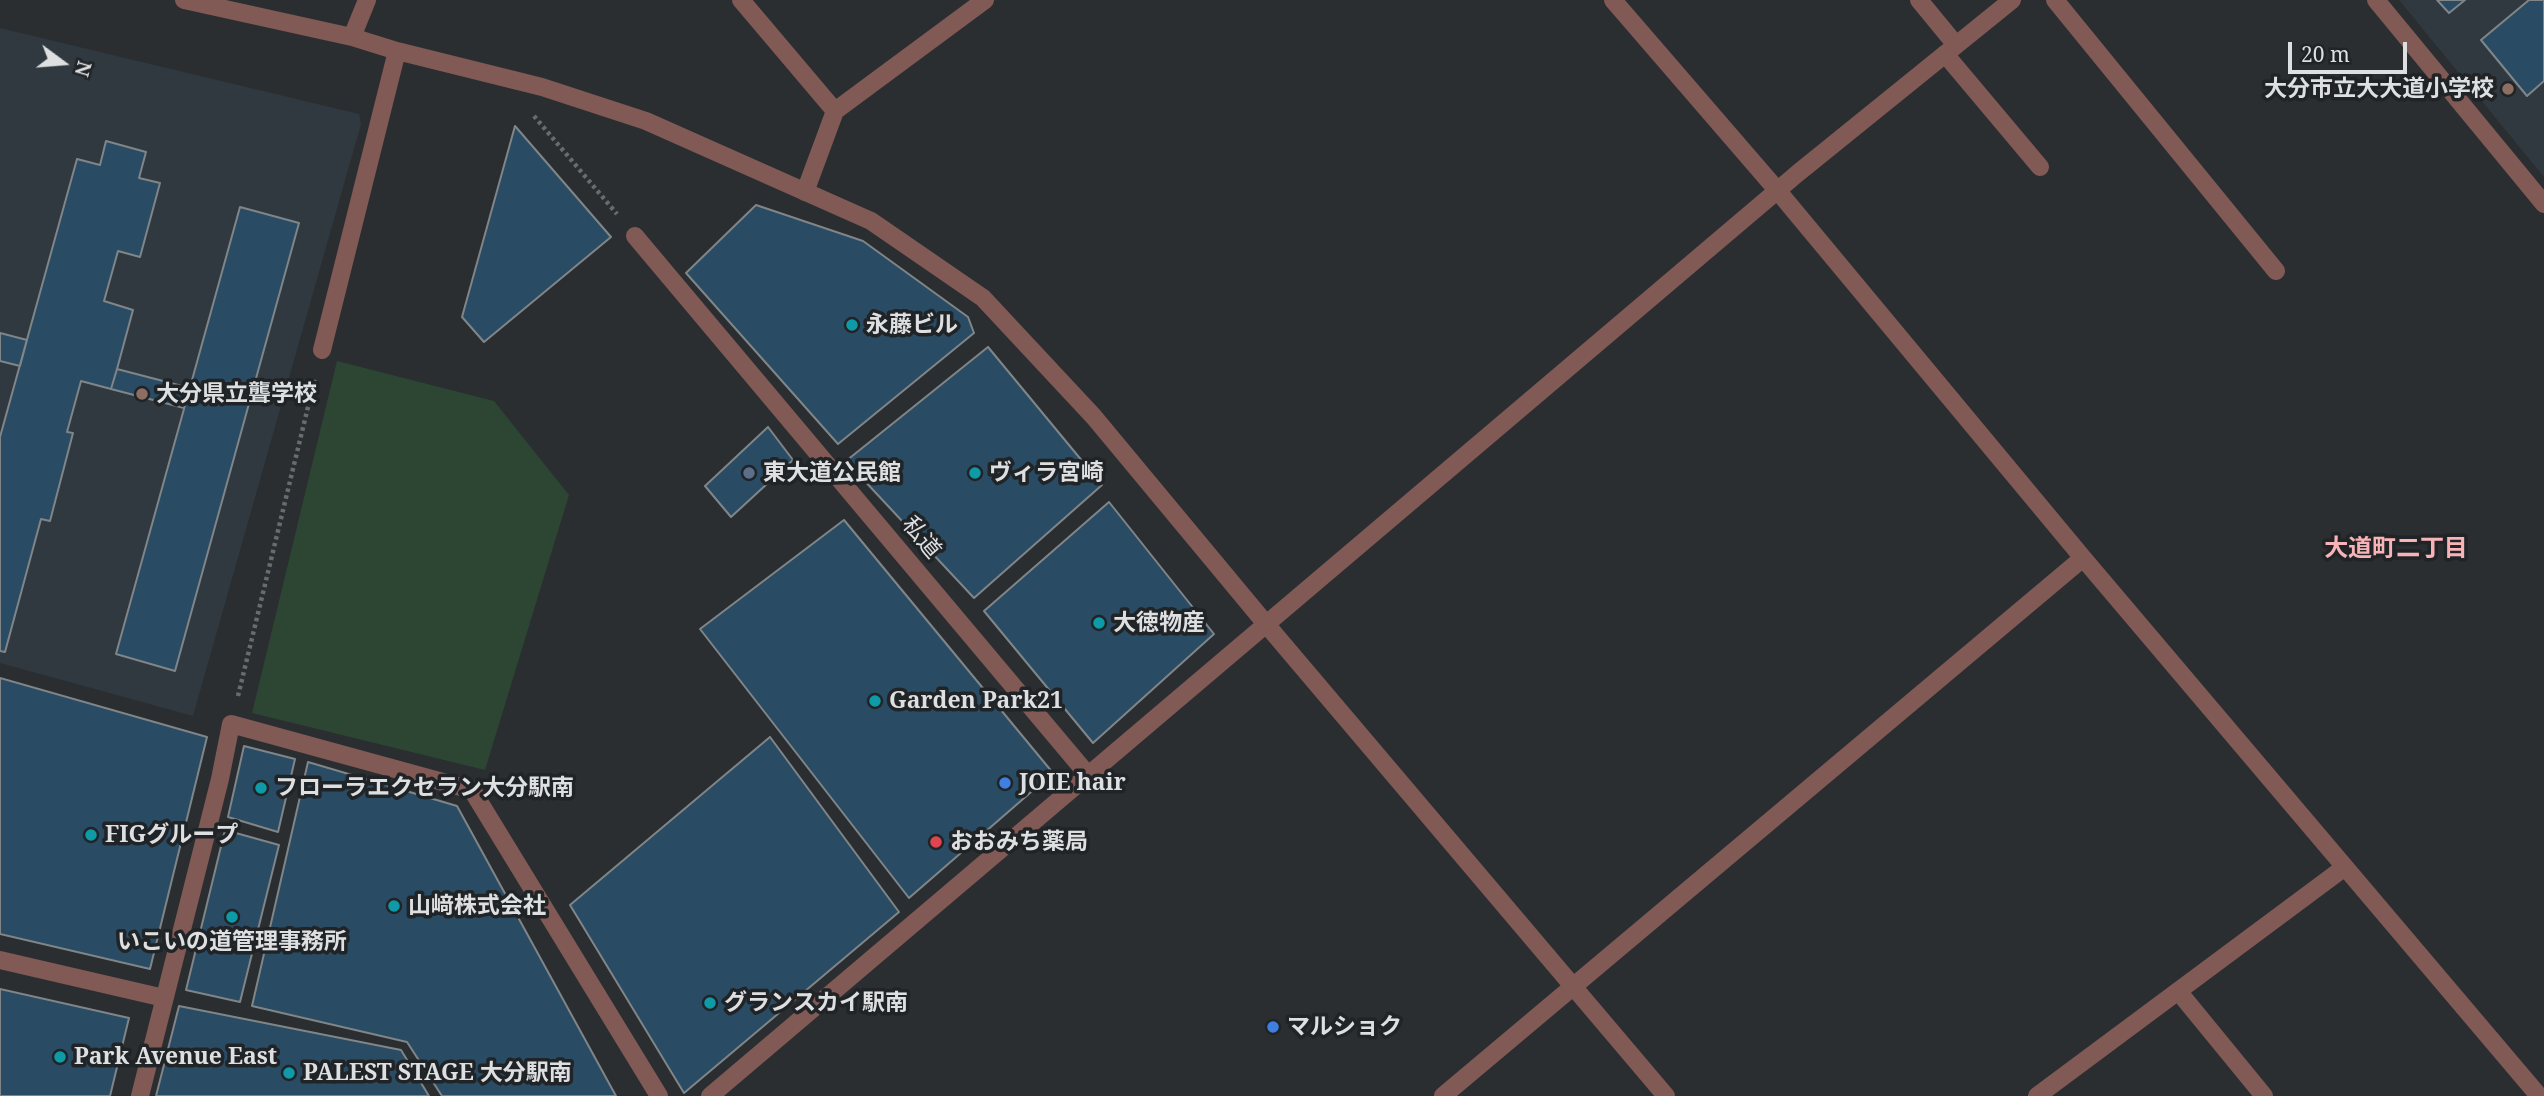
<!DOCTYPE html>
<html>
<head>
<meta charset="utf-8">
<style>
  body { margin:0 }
  #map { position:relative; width:2544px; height:1096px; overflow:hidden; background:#2a2e31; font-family:"Noto Serif",serif }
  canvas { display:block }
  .north { position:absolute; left:28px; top:28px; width:70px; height:70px; -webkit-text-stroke:5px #202427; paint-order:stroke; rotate:106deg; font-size:19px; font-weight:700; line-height:28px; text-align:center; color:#dddfe1 }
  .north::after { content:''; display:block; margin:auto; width:24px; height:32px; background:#dddfe1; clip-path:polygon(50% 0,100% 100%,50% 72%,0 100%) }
  .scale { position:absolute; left:2288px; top:42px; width:119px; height:32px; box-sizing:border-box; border:4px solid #dddfe1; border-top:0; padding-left:9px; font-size:21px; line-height:24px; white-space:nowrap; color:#dddfe1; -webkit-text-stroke:5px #202427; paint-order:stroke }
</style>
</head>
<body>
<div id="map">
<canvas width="2544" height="1096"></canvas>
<div class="north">N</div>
<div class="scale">20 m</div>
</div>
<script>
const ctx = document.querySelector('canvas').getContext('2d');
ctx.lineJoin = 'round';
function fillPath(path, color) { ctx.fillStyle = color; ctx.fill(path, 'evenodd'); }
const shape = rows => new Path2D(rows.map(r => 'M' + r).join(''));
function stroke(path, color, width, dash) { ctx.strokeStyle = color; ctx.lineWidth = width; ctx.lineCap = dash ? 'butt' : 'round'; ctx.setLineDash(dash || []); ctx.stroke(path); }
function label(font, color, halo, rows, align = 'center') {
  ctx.font = font + ' "Noto Serif","Noto Sans JP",serif'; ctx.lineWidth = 7; ctx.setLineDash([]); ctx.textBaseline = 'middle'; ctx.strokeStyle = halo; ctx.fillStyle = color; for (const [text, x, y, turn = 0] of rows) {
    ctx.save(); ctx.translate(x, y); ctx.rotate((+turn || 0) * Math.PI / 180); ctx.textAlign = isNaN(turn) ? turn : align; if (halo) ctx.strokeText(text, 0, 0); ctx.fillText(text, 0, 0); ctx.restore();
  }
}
const built = shape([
  [2399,0,2544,0,2544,177],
  [0,28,359,114,361,124,193,716,0,663]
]);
const green = shape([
  [337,361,494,401,569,495,485,770,252,713]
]);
const building = shape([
  [2437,0,2465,0,2449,13,2437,0],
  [2529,0,2544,0,2544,81,2527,96,2481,40,2529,0],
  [515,126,611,237,484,342,462,317,515,126],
  [106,141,146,152,139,178,160,183,140,257,118,251,104,301,133,310,117,369,111,389,81,381,67,432,73,433,50,521,41,519,5,652,0,651,0,437,77,159,100,165,106,141],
  [756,205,863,241,968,317,974,333,838,444,686,273,756,205],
  [240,207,299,223,175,671,116,654,240,207],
  [0,333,27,340,20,366,0,361,0,333],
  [988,347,1102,485,974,598,846,461,988,347],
  [117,369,190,388,184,408,111,389,117,369],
  [768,427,793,460,731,517,705,486,768,427],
  [1109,502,1214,634,1093,743,984,611,1109,502],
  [844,520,1053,773,909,898,700,629,844,520],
  [0,678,207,737,150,969,0,934,0,678],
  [770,737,899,912,684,1093,570,905,770,737],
  [244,746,295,759,278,832,228,817,244,746],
  [308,762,457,806,616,1096,442,1096,407,1042,252,1006,308,762],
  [225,830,279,845,240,1002,186,990,225,830],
  [0,989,129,1018,110,1096,0,1096,0,989],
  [179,1006,401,1050,429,1096,156,1096,179,1006]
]);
const path = shape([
  [534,116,617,214],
  [238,696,315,378]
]);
const minor = shape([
  [184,0,352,37,397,51,542,87,646,121,871,221,983,298,1094,417,1266,624,1666,1096],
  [741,0,835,111,805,192],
  [1613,0,1777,190,2083,558,2539,1096],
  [1919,0,1956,45],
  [2055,0,2276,271],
  [2376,0,2544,204],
  [352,37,367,0],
  [1945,54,2040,167],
  [835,111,985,0],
  [635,236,1088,775],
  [322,350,397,51],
  [0,960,164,998],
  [2178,991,2264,1096],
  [140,1096,220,779,231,724,472,790,659,1096],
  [710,1096,1798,173,2012,0],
  [1443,1096,2083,558],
  [2037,1096,2345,867]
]);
const markers = [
  [2508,89,7,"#8d6e63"],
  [852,325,7,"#0f9aa8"],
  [142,394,7,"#8d6e63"],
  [749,473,7,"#5c6f8a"],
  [975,473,7,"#0f9aa8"],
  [1099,623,7,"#0f9aa8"],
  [875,701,7,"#0f9aa8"],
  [1005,783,7,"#3f7fe0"],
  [261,788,7,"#0f9aa8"],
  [91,835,7,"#0f9aa8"],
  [936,842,7,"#e0444e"],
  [394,906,7,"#0f9aa8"],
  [232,917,7,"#0f9aa8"],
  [710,1003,7,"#0f9aa8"],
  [1273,1027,7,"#3f7fe0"],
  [60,1057,7,"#0f9aa8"],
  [289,1073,7,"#0f9aa8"]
];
const poiNames = [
  ["大分市立大大道小学校",2494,89,"right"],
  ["永藤ビル",866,325],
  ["大分県立聾学校",156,394],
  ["東大道公民館",763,473],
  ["ヴィラ宮崎",989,473],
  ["大徳物産",1113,623],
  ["Garden Park21",889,701],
  ["JOIE hair",1019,783],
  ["フローラエクセラン大分駅南",275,788],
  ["FIGグループ",105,835],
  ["おおみち薬局",950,842],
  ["山﨑株式会社",408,906],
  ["いこいの道管理事務所",232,942,"center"],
  ["グランスカイ駅南",724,1003],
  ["マルショク",1287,1027],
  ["Park Avenue East",74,1057],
  ["PALEST STAGE 大分駅南",303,1073]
];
const streetNames = [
  ["私道",921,538,50]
];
const neighbourhoodNames = [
  ["大道町二丁目",2396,549]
];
fillPath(built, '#303940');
fillPath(green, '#2d4533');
fillPath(building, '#294b63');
stroke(building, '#808588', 2);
stroke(path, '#696c6f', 4.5, [3.5, 3.5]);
stroke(minor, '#815955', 18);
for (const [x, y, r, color] of markers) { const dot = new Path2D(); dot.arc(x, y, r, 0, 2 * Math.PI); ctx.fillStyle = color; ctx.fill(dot); stroke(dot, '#202427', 2.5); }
label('bold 23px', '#dddfe1', '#202427', poiNames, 'left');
label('23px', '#dddfe1', '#202427', streetNames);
label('bold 24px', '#f8b3b7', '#202427', neighbourhoodNames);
</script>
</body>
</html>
